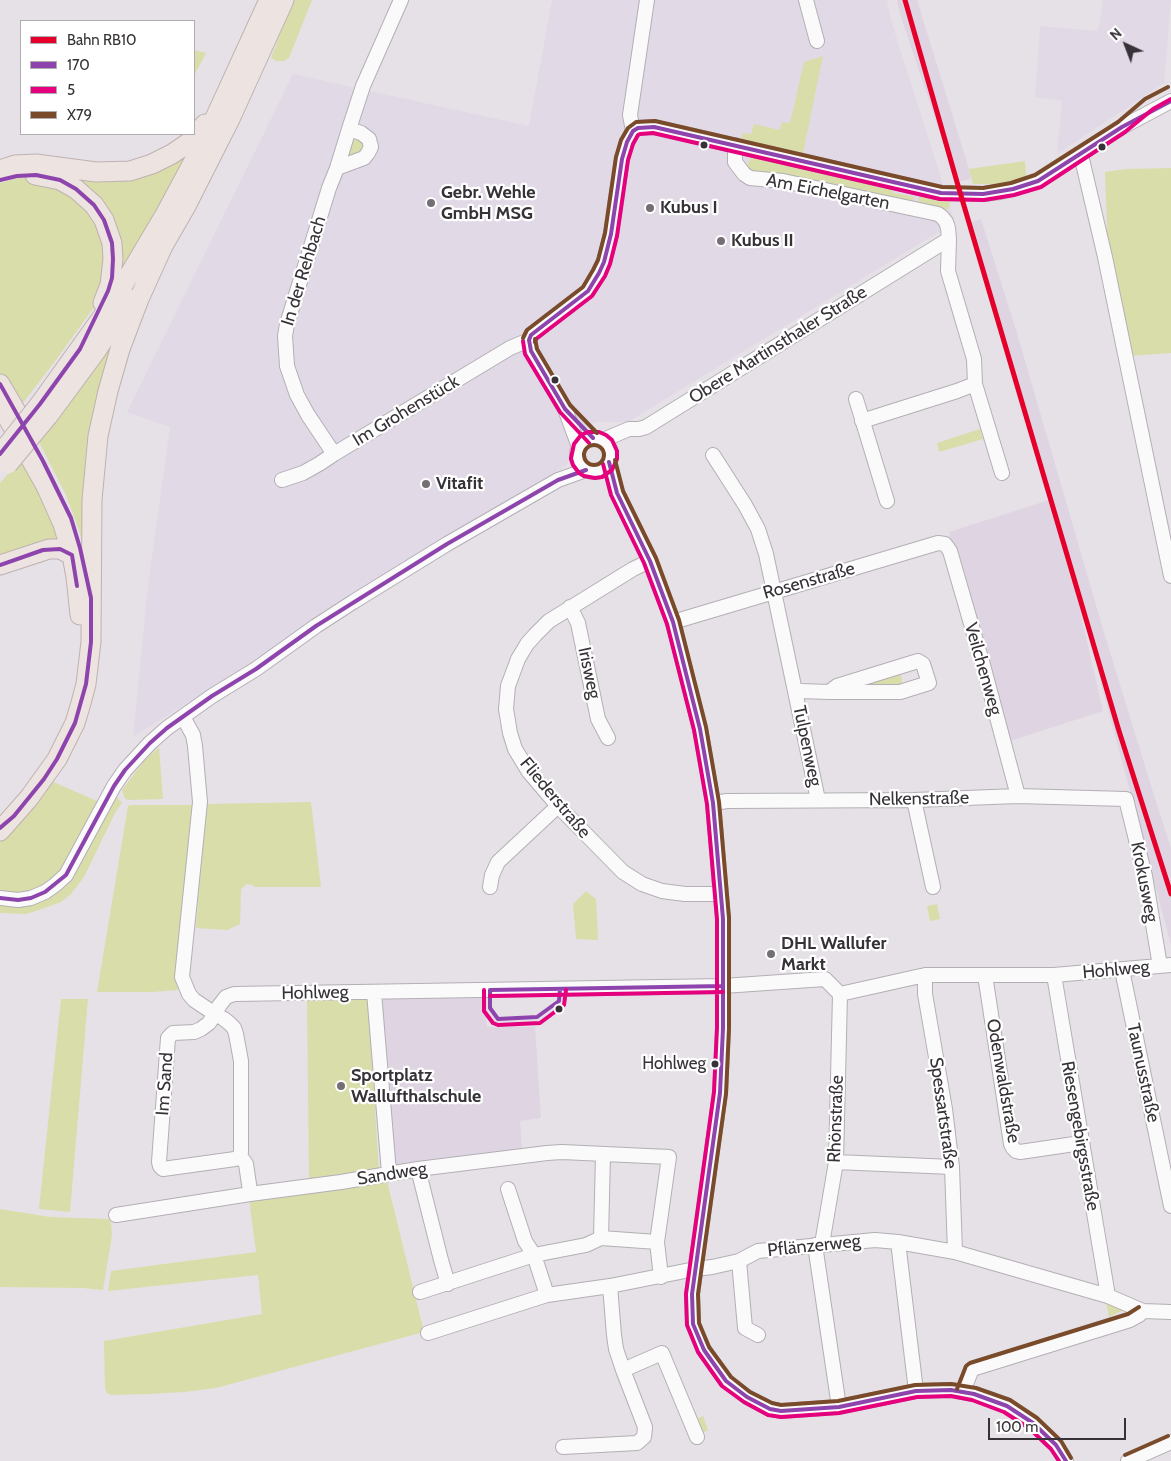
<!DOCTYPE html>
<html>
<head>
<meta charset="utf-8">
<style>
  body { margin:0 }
  #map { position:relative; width:1171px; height:1461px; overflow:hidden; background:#e6e1e7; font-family:Cabin,sans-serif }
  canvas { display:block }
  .legend { position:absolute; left:20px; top:20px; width:175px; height:115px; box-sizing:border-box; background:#fff; border:1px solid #afadaf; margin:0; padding:6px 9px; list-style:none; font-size:15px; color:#363237 }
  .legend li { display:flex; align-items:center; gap:10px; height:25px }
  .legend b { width:25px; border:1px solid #afadaf }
  .north { position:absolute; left:1101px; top:20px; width:50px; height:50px; -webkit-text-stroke:4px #fff; paint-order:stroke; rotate:317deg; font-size:14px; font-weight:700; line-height:20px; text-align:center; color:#363237 }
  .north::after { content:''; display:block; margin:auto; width:18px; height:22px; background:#363237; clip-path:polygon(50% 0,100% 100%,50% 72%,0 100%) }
  .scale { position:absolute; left:988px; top:1418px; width:138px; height:22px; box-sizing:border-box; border:2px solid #363237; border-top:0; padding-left:6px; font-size:15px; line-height:18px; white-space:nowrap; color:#363237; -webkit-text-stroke:4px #fff; paint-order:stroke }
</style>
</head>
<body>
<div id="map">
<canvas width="1171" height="1461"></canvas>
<ul class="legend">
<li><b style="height:6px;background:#e4002b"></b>Bahn RB10</li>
<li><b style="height:6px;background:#8e44ad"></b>170</li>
<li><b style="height:6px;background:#e5007d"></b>5</li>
<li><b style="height:6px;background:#7a4b2a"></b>X79</li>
</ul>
<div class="north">N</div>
<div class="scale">100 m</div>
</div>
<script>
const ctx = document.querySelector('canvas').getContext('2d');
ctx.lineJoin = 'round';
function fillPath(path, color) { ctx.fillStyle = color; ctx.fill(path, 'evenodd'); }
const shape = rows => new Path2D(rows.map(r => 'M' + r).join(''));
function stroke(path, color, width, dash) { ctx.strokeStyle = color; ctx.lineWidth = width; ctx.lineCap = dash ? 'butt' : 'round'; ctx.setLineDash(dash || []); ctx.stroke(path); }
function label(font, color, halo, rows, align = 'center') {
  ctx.font = font + ' Cabin,sans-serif'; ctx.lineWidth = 4.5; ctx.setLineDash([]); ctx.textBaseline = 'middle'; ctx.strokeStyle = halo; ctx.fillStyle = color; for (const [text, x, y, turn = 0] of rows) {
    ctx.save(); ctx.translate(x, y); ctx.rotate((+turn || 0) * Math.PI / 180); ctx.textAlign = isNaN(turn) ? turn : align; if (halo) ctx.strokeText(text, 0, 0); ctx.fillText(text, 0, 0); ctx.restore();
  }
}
const commercial = shape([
  [552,0,887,0,891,20,955,222,628,422,595,422,570,439,570,456,567,465,133,737,148,586,170,427,127,412,293,74,529,126],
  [1103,0,1171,0,1164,83,1057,154,1062,101,1035,97,1040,26,1098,31]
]);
const built = shape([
  [897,0,917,0,969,169,971,179,957,182,957,184,899,11],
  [981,219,1017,333,1103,629,1153,792,1171,848,1171,945,1070,567,1103,711,1010,741,949,532,1049,500,1065,548,967,224],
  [484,996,487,1027,535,1027,541,1118,520,1121,522,1150,394,1171,377,999]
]);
const green = shape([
  [293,0,312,0,289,58,284,61,277,61,271,58],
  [194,50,206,53,194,76],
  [823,56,803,153,741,139,743,133,751,134,754,124,780,130,782,122,790,123,804,62],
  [200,136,114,285,117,252,64,170,106,175],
  [353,138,357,138,363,143,364,147,362,151,345,160,349,140],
  [752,156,891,187,891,189,894,193,914,197,912,204,753,177,748,170,748,163],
  [1025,161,1026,176,1012,181,994,184,973,184,969,169],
  [1171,168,1171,353,1128,356,1108,256,1105,172,1126,169],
  [34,177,77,192,108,242,102,296,56,360,19,408,0,374,0,183,19,178],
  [920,192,949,199,950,206,946,210,918,203],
  [125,326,85,552,79,530,66,495,40,444,39,434],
  [980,429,983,439,939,452,937,443],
  [26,454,65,546,0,561,0,483],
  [900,669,903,687,838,689],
  [159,747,163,799,129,800,125,799,122,790,143,762],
  [51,781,97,801,71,854,62,869,51,880,39,887,18,894,0,891,0,839],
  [114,793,122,803,116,811,84,877,71,894,61,902,39,910,26,914,0,913,0,903,42,898],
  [311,802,321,887,255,887,252,885,247,884,241,889,240,924,227,930,196,928,205,806,208,804],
  [131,805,193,805,180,988,177,990,153,992,97,992,128,806],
  [586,891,596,899,598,940,576,939,573,904],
  [937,904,940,919,930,921,927,906],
  [368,997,379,1172,309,1181,307,1000],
  [61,999,88,999,70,1212,39,1209],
  [387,1181,424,1332,216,1388,184,1392,149,1394,111,1395,107,1393,105,1388,104,1341,262,1314,258,1275,108,1291,111,1271,256,1252,249,1198],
  [0,1209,50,1217,109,1219,111,1222,112,1235,103,1290,83,1288,0,1287],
  [1106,1301,1124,1306,1124,1310,1109,1317],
  [703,1416,708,1430,698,1435,692,1421]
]);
const minor = shape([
  [806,0,817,41],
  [349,129,363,86,401,0],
  [633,131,630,115,647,0],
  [1081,155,1105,257,1171,576],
  [949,239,948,271,974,359,975,384,1002,473],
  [529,340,531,335,535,332,588,291,599,273,604,262,611,234,622,159,627,142,633,131,638,128,654,127,941,193,983,194,1000,192,1013,189,1038,181,1122,127,1171,101],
  [529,340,531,351,565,409,579,447],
  [856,399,887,501],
  [862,421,957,391,975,384],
  '577 455a17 17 0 1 1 34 0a17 17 0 1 1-34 0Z',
  [603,440,629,429,639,429,646,427,949,239,948,228,946,222,942,217,938,214,783,181,750,178,744,174,735,162,735,145],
  [334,454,308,415,297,395,287,366,285,336,287,324,329,188,337,168,364,158,368,153,371,147,369,139,361,133,349,129,337,168],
  [713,455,745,505,758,529,766,554,818,800],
  [609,462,617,493,650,561,673,622,700,729,713,803,723,919,723,1028,720,1093,692,1294,693,1324,704,1350,726,1381,747,1397,770,1409,781,1411,839,1407,916,1391,951,1390,974,1394,1007,1406,1033,1423,1056,1445,1066,1461],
  [282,480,303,473,319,464,334,454,510,348,529,340],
  [650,561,633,569,549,621,535,635,527,644,518,659,508,686,506,709,510,733,515,749,529,772,558,806,623,872,642,884,662,891,685,894,720,894],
  [570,607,578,623,598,719,608,738],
  [673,622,938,543,945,544,950,551,983,665,1018,796],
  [795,691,801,691,829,692,900,692,929,683,923,664,918,661,837,686,829,692],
  [183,717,193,735,195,746,200,802,182,977,189,994,194,1000,215,1014,219,1006,226,997,234,994,723,986,825,979,840,994,925,975,1054,975,1171,965],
  [914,800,933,887],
  [713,803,727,801,914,800,1018,796,1126,799,1145,876,1160,966],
  [490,887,492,875,498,862,558,806],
  [0,898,18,900,31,898,45,892,55,885,66,875,114,786,125,770,150,743,167,728,212,696,256,669,316,626,353,602,447,544,558,480,586,470],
  [1122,970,1171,1206],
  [925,975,925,994,945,1109,952,1167,955,1252],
  [985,975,1011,1144,1013,1148,1016,1151,1020,1152,1081,1143],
  [1054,975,1108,1296],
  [374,992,389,1173],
  [215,1014,224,1019,229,1023,234,1028,236,1034,241,1061,241,1152,240,1156,235,1159,163,1169,160,1166,159,1162,168,1038,173,1033,194,1032,201,1029,209,1023,215,1014],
  [240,1156,246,1164,250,1191],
  [836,1162,952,1167],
  [418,1169,441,1260,448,1284],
  [508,1189,525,1241,534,1255,547,1295],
  [116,1215,250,1194,341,1182,418,1169,547,1153,562,1152,669,1157,657,1242,661,1277],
  [601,1238,657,1242],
  [898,1242,916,1391],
  [822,1244,836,1162,840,994],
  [815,1245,839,1407],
  [739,1261,745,1328,758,1335],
  [420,1292,534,1255,586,1245,601,1238,603,1155],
  [428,1333,547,1295,610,1286,695,1269,712,1267,739,1261,758,1251,875,1240,898,1242,955,1252,1108,1296,1143,1311,1171,1312],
  [623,1370,662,1353,697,1437],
  [963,1391,972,1369,1130,1320,1139,1315,1143,1311],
  [563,1447,637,1443,644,1437,645,1427,623,1370,616,1349,614,1335,610,1286],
  [1128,1461,1171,1442]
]);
const highway = shape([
  [0,170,15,165,36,164,96,172,130,171,152,164,172,154,191,141,205,124],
  [35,175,60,180,76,189,94,205,104,220,112,243,113,259,110,285,103,303],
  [156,258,186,206,230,119,284,0],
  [0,384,17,413],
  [0,404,46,486,63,524,72,555,76,577,80,615],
  [40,404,103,316,125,282,166,213,204,142,269,0],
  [48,416,96,351,130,299],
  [0,565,49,549,60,549,72,555],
  [0,831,29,798,57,759,75,723,81,703,86,684,91,642,92,500,98,436,108,391,120,349,139,299,162,248]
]);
const highwayBridge = shape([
  [1,453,40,404],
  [8,464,48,416]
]);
const bus1 = shape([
  [0,180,17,176,36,175,60,180,76,189,94,205,104,220,112,243,113,259,112,278,108,291,80,349,40,404,0,454],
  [529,340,531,335,588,291,599,273,604,262,611,234,622,159,627,142,633,131,638,128,654,127,941,193,983,194,1013,189,1038,181,1122,127,1171,101],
  [529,340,531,351,565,409,593,438],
  [0,384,43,461,71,518,80,548,91,598,91,642,86,684,75,723,57,759,44,779,14,816,0,828],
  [609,462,617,493,650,561,673,622,700,729,713,803,723,919,723,1028,720,1093,692,1294,693,1324,704,1350,726,1381,747,1397,770,1409,781,1411,839,1407,916,1391,951,1390,974,1394,1007,1406,1033,1423,1056,1445,1066,1461],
  [0,565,43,550,60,549,72,555,77,586],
  [0,898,18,900,31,898,45,892,66,875,114,786,125,770,150,743,167,728,212,696,256,669,316,626,447,544,558,480,586,470],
  [490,990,723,986],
  [490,990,490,1008,498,1019,537,1017,559,1001,560,989]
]);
const bus2 = shape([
  [523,341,525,354,560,412,589,443],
  [535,342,536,339,592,296,605,276,610,264,617,236,628,160,633,144,638,135,640,134,653,133,940,199,984,200,1014,195,1041,187,1125,132,1153,109,1171,99],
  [571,458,574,444,581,435,588,432,599,432,606,435,612,440,617,451,617,459,612,470,602,477,595,478,584,476,579,473,573,465,571,459],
  [603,464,611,495,644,563,667,624,694,730,707,804,717,919,717,1028,714,1092,686,1294,687,1325,698,1352,722,1386,744,1402,768,1415,781,1417,839,1413,917,1397,951,1396,972,1400,1004,1412,1029,1428,1051,1449,1059,1461],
  [484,990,484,1011,493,1023,498,1025,540,1023,564,1005,566,990],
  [490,996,723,992]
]);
const bus3 = shape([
  [523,338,527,330,583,287,593,270,598,260,605,233,616,157,621,140,628,128,636,122,655,121,942,187,983,188,1011,183,1035,175,1118,122,1145,99,1168,87],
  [535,339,537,349,570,405,597,433],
  '584 455a10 10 0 1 1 20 0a10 10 0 1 1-20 0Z',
  [615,460,623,491,656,558,679,620,706,727,719,802,729,918,729,1028,726,1094,698,1294,699,1323,709,1347,731,1377,750,1392,772,1403,781,1405,838,1401,915,1385,951,1384,976,1388,1010,1400,1037,1418,1061,1441,1071,1458],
  [957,1389,966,1366,970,1363,1128,1314,1139,1307],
  [1125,1455,1168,1436]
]);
const rail1 = shape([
  [905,0,957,182,1119,731,1171,894]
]);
const markers = [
  [704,145,4.5,"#363237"],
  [1102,147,4.5,"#363237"],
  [431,203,5,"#746f75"],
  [650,208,5,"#746f75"],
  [721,241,5,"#746f75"],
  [555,380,4.5,"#363237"],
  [426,484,5,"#746f75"],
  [771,954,5,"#746f75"],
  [559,1009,4.5,"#363237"],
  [715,1064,4.5,"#363237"],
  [341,1086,5,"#746f75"]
];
const busNames = [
  ["Hohlweg",706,1064]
];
const streetNames = [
  ["Am Eichelgarten",828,192,11],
  ["In der Rehbach",304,271,-73],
  ["Obere Martinsthaler Straße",778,345,-32],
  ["Im Grohenstück",406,411,-31],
  ["Rosenstraße",809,581,-16],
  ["Veilchenweg",983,669,74],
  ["Irisweg",589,673,78],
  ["Tulpenweg",807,746,78],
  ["Fliederstraße",555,798,50],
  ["Nelkenstraße",919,799,-1],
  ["Krokusweg",1144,882,79],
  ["Hohlweg",1116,970,-5],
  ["Hohlweg",315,993,-1],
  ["Taunusstraße",1143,1073,78],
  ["Odenwaldstraße",1003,1081,80],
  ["Im Sand",165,1084,-86],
  ["Spessartstraße",943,1113,82],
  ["Rhönstraße",836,1119,-88],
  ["Riesengebirgsstraße",1080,1136,80],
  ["Sandweg",392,1174,-9],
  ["Pflänzerweg",814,1246,-6]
];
const poiNames = [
  ["Gebr. Wehle",441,193],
  ["GmbH MSG",441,214],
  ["Kubus I",660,208],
  ["Kubus II",731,241],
  ["Vitafit",436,484],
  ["DHL Wallufer",781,944],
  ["Markt",781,965],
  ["Sportplatz",351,1076],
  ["Wallufthalschule",351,1097]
];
fillPath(commercial, '#e2d9e7');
fillPath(built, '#dfd5e2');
fillPath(green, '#d9dda9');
stroke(minor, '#b3afb4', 16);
stroke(highway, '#beb2b1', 21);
stroke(minor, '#fbfafb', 14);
stroke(highway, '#ede3e0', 19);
stroke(highwayBridge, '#beb2b1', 21, []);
stroke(highwayBridge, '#ede3e0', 19);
stroke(bus1, '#8e44ad', 4);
stroke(bus2, '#e5007d', 4);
stroke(bus3, '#7a4b2a', 4);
stroke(rail1, '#e4002b', 5);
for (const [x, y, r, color] of markers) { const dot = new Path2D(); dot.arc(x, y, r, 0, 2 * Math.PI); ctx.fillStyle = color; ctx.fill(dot); stroke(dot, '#fff', 2); }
label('17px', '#363237', '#fff', busNames, 'right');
label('18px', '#363237', '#fff', streetNames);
label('bold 18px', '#363237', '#fff', poiNames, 'left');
</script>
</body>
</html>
